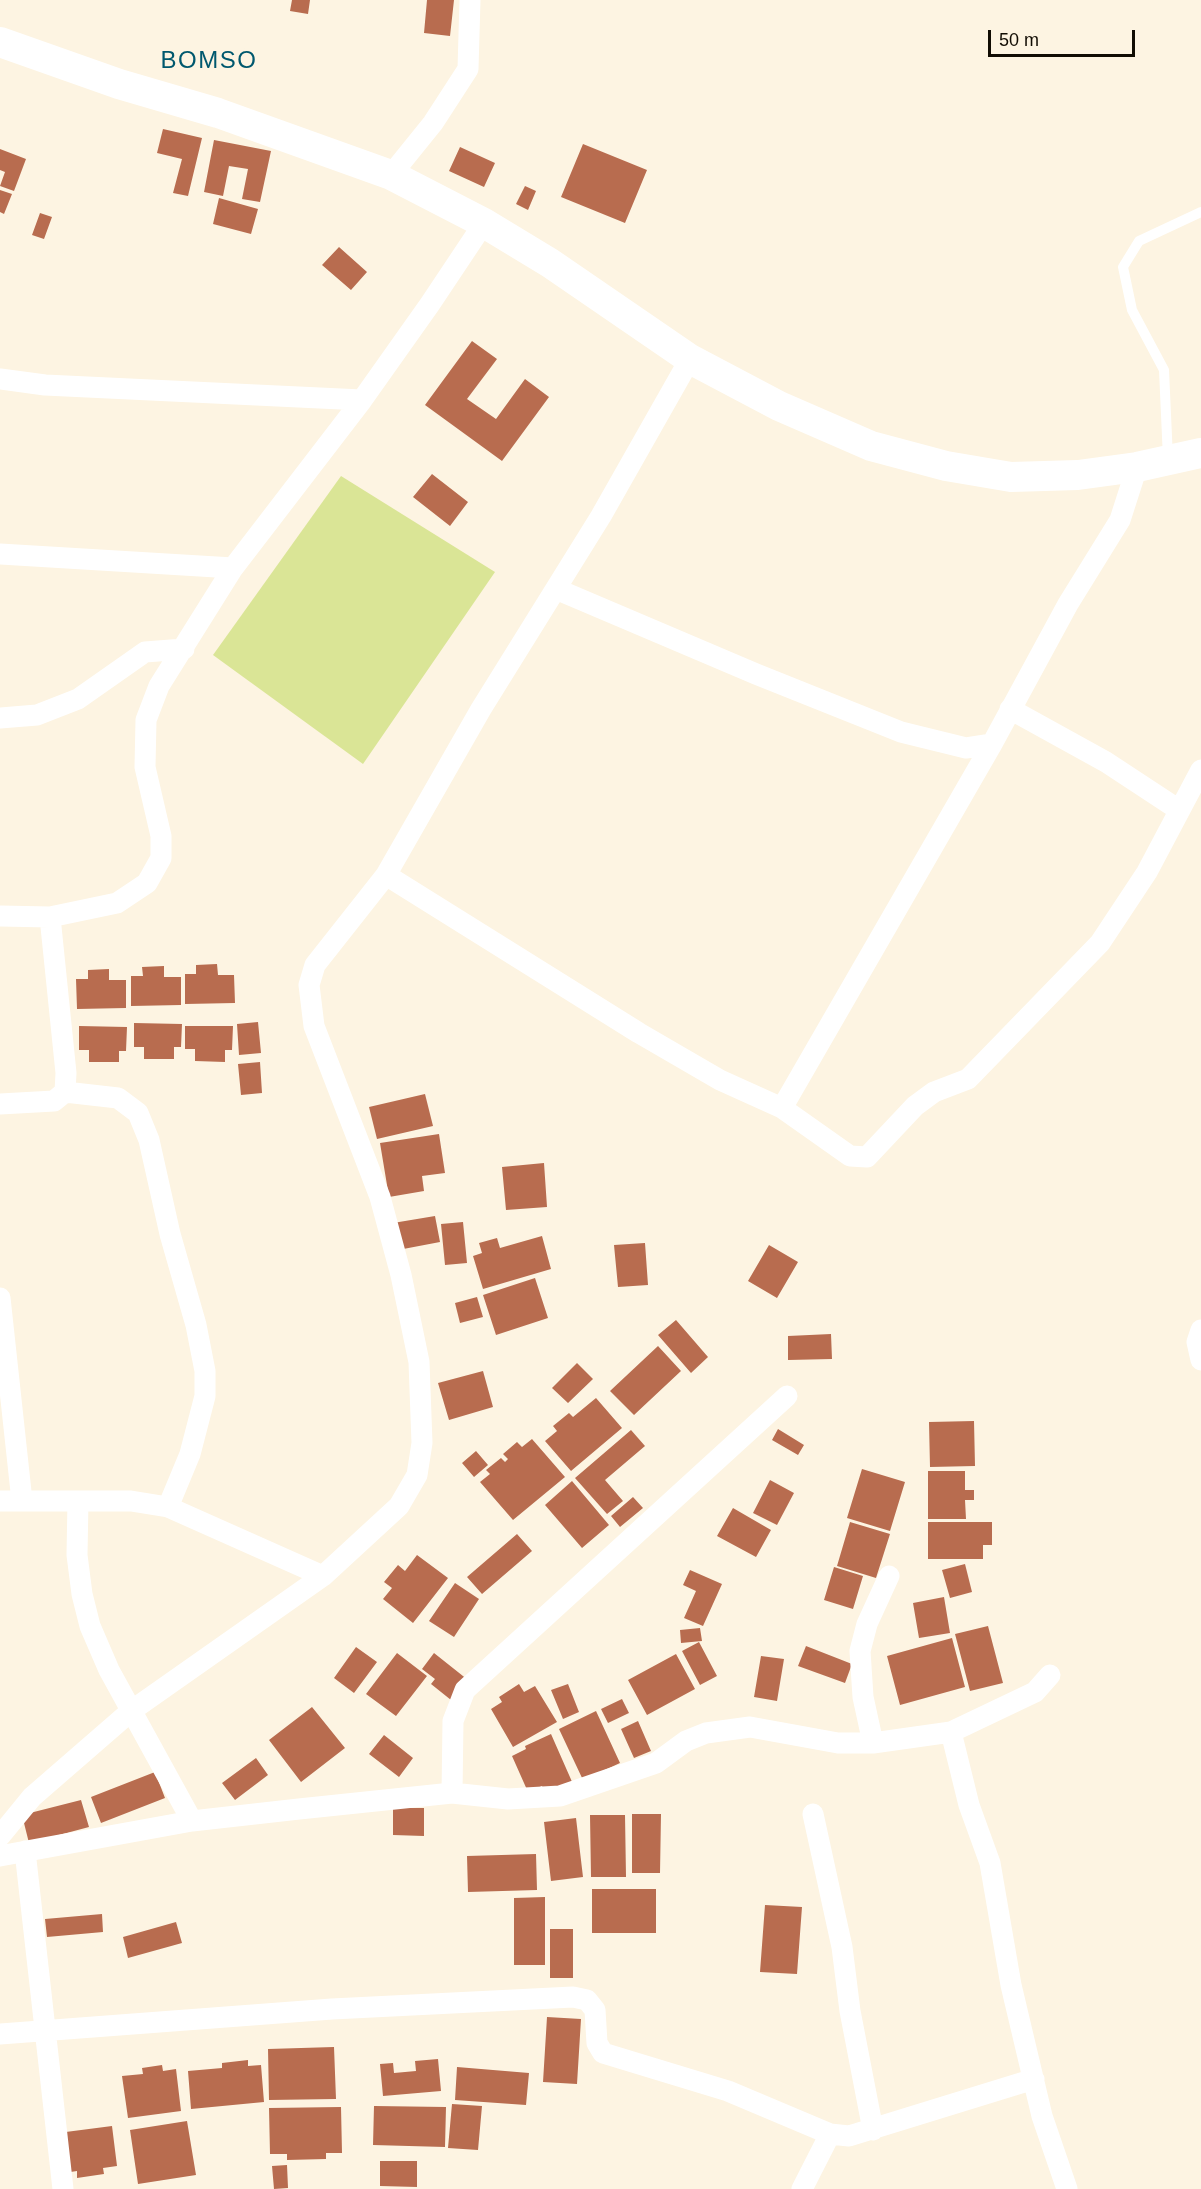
<!DOCTYPE html>
<html>
<head>
<meta charset="utf-8">
<style>
  body { margin:0 }
  #map { position:relative; width:1201px; height:2189px; overflow:hidden; background:#fdf4e2; font-family:Arial,sans-serif }
  canvas { display:block }
  .scale { position:absolute; left:988px; top:30px; width:147px; height:27px; box-sizing:border-box; border:3px solid #110c03; border-top:0; padding-left:8px; font-size:18px; line-height:21px; white-space:nowrap; color:#110c03; -webkit-text-stroke:4px #fdf4e2; paint-order:stroke }
</style>
</head>
<body>
<div id="map">
<canvas width="1201" height="2189"></canvas>
<div class="scale">50 m</div>
</div>
<script>
const ctx = document.querySelector('canvas').getContext('2d');
ctx.lineJoin = 'round';
function fillPath(path, color) { ctx.fillStyle = color; ctx.fill(path, 'evenodd'); }
const shape = rows => new Path2D(rows.map(r => 'M' + r).join(''));
function stroke(path, color, width, dash) { ctx.strokeStyle = color; ctx.lineWidth = width; ctx.lineCap = dash ? 'butt' : 'round'; ctx.setLineDash(dash || []); ctx.stroke(path); }
function label(font, color, halo, rows, align = 'center') {
  ctx.font = font + ' Arial,sans-serif'; ctx.lineWidth = 5; ctx.setLineDash([]); ctx.textBaseline = 'middle'; ctx.strokeStyle = halo; ctx.fillStyle = color; for (const [text, x, y, turn = 0] of rows) {
    ctx.save(); ctx.translate(x, y); ctx.rotate((+turn || 0) * Math.PI / 180); ctx.textAlign = isNaN(turn) ? turn : align; if (halo) ctx.strokeText(text, 0, 0); ctx.fillText(text, 0, 0); ctx.restore();
  }
}
const green = shape([
  [341,476,495,572,363,764,213,655]
]);
const building = shape([
  [292,0,310,0,308,14,290,11],
  [427,0,454,0,450,36,424,33],
  [163,129,202,138,188,196,173,193,182,159,157,153],
  [214,140,271,151,260,202,242,199,248,169,229,166,223,196,204,192],
  [583,144,647,170,625,223,561,197],
  [460,147,495,163,484,187,449,171],
  [0,149,26,159,14,191,0,186,5,172,0,170],
  [525,186,536,191,528,210,516,204],
  [0,190,12,194,4,214,0,212],
  [219,198,258,209,251,234,213,224],
  [40,213,52,217,44,239,32,235],
  [339,247,367,272,351,290,322,265],
  [472,341,497,359,467,399,496,419,525,379,549,397,502,461,425,405],
  [432,474,468,502,450,526,413,497],
  [217,964,218,975,234,975,235,1003,185,1004,185,974,196,974,196,965],
  [164,966,164,977,181,977,181,1005,131,1006,131,976,143,976,142,967],
  [109,969,109,980,126,980,126,1008,77,1009,76,979,88,979,88,970],
  [258,1022,261,1053,239,1055,237,1024],
  [134,1023,182,1024,181,1047,174,1047,174,1059,144,1059,144,1047,134,1047],
  [79,1026,127,1027,126,1051,119,1051,119,1062,89,1062,89,1050,79,1050],
  [185,1026,233,1026,232,1050,225,1050,225,1062,195,1061,195,1049,185,1049],
  [260,1062,262,1093,241,1095,238,1064],
  [425,1094,433,1126,377,1139,369,1107],
  [439,1134,445,1173,422,1176,424,1191,389,1197,380,1143],
  [544,1163,547,1207,506,1210,502,1167],
  [435,1216,440,1242,398,1250,393,1223],
  [463,1222,467,1263,445,1265,441,1224],
  [542,1236,551,1269,483,1289,473,1256,482,1253,479,1243,497,1238,500,1248],
  [645,1243,648,1285,618,1287,614,1245],
  [769,1245,798,1262,777,1298,748,1281],
  [535,1278,548,1318,496,1335,483,1295],
  [477,1297,483,1317,460,1323,455,1303],
  [676,1320,708,1357,691,1373,658,1335],
  [831,1334,832,1359,788,1360,788,1336],
  [658,1346,681,1371,634,1415,610,1391],
  [577,1363,593,1379,568,1403,552,1388],
  [483,1371,493,1407,449,1420,438,1383],
  [596,1398,622,1428,571,1471,545,1441,557,1431,553,1426,569,1413,573,1417],
  [974,1421,975,1466,930,1467,929,1422],
  [778,1429,804,1445,798,1455,772,1440],
  [631,1430,645,1446,605,1480,623,1501,607,1514,575,1478],
  [532,1439,565,1477,513,1520,480,1482,490,1474,486,1470,501,1458,505,1462,508,1459,503,1454,517,1442,522,1447],
  [476,1451,488,1465,474,1477,462,1463],
  [862,1469,905,1482,890,1531,847,1518],
  [928,1471,965,1471,965,1490,974,1490,974,1500,965,1500,966,1519,928,1519],
  [770,1480,794,1493,777,1525,753,1513],
  [572,1481,609,1525,582,1548,545,1505],
  [633,1497,643,1508,620,1527,611,1516],
  [733,1508,771,1530,756,1557,717,1536],
  [850,1522,890,1534,876,1578,837,1566],
  [928,1522,992,1522,992,1545,983,1545,983,1559,928,1559],
  [517,1534,532,1551,482,1594,467,1577],
  [417,1555,448,1578,413,1623,383,1599,392,1588,384,1582,398,1565,405,1571],
  [965,1564,972,1592,950,1598,942,1570],
  [834,1567,863,1576,853,1609,824,1600],
  [690,1570,722,1584,703,1626,684,1618,696,1591,683,1585],
  [455,1583,479,1599,454,1637,429,1621],
  [944,1597,950,1633,919,1638,913,1603],
  [988,1626,1003,1683,970,1691,955,1634],
  [700,1628,702,1641,681,1643,680,1630],
  [952,1638,965,1687,900,1705,887,1656],
  [699,1642,717,1676,700,1685,682,1651],
  [806,1646,852,1664,845,1683,798,1666],
  [356,1647,377,1662,354,1693,334,1678],
  [397,1653,427,1676,396,1716,366,1694],
  [434,1653,468,1680,451,1700,431,1684,435,1679,422,1669],
  [676,1654,695,1689,647,1715,628,1680],
  [761,1656,784,1659,777,1701,754,1697],
  [519,1684,524,1692,535,1686,557,1722,513,1747,491,1709,502,1702,499,1697],
  [568,1684,579,1712,563,1719,551,1690],
  [622,1699,629,1713,608,1723,601,1709],
  [312,1707,345,1748,301,1782,269,1740],
  [596,1711,620,1763,583,1780,559,1729],
  [638,1721,651,1751,634,1758,621,1729],
  [551,1734,573,1784,546,1795,542,1786,528,1792,512,1756,526,1749,525,1746],
  [384,1735,413,1758,399,1777,369,1754],
  [256,1758,268,1775,235,1800,222,1783],
  [155,1772,165,1798,101,1823,91,1797],
  [81,1800,89,1827,29,1843,22,1815],
  [393,1808,424,1808,424,1836,393,1835],
  [632,1814,661,1814,660,1873,632,1873],
  [590,1815,625,1815,626,1877,591,1877],
  [576,1818,583,1877,551,1881,544,1822],
  [536,1854,537,1890,468,1892,467,1856],
  [592,1889,656,1889,656,1933,592,1933],
  [545,1897,545,1965,514,1965,514,1898],
  [765,1905,802,1907,797,1974,760,1972],
  [102,1914,103,1932,47,1937,45,1919],
  [176,1922,182,1943,128,1958,123,1937],
  [550,1929,573,1929,573,1978,550,1978],
  [547,2017,581,2019,577,2084,543,2082],
  [334,2047,336,2099,269,2100,268,2049],
  [438,2059,441,2091,383,2096,380,2064,393,2063,394,2073,416,2071,415,2061],
  [248,2060,248,2066,261,2065,264,2102,191,2109,188,2071,222,2068,222,2063],
  [162,2065,163,2071,176,2069,181,2111,128,2118,122,2076,143,2074,142,2068],
  [457,2067,529,2073,526,2105,455,2100],
  [452,2104,482,2106,478,2150,448,2148],
  [374,2106,446,2107,445,2147,373,2145],
  [341,2107,342,2153,326,2153,326,2159,287,2160,287,2154,270,2154,269,2108],
  [187,2121,196,2175,138,2184,130,2130],
  [112,2126,117,2166,103,2168,104,2174,77,2178,77,2171,64,2173,58,2133],
  [380,2161,417,2161,417,2187,380,2186],
  [287,2165,288,2188,274,2189,272,2166]
]);
const lane = shape([
  [1168,459,1164,370,1132,310,1123,267,1139,241,1201,212]
]);
const street = shape([
  [391,175,433,123,468,69,470,0],
  [0,379,45,385,362,400],
  [0,554,233,568],
  [556,589,756,674,901,732,966,748,992,744],
  [1010,709,1106,762,1179,810],
  [0,718,37,715,78,699,145,652,184,649],
  [386,875,639,1033,720,1080,782,1108,850,1156,867,1157,915,1106,934,1092,968,1079,1100,943,1147,872,1201,770],
  [0,916,50,917,117,903,147,883,161,858,161,836,145,767,146,720,159,686,233,568,362,400,430,304,484,223],
  [65,1092,118,1098,138,1113,149,1140,170,1234,196,1325,205,1371,205,1396,190,1454,168,1507],
  [0,1104,54,1101,65,1092,66,1073,50,917],
  [782,1108,992,744,1068,604,1120,520,1137,467],
  [0,1298,22,1501],
  [1201,1330,1197,1342,1201,1360],
  [0,1501,131,1501,168,1507,323,1576],
  [78,1501,77,1555,82,1594,90,1626,109,1670,192,1821],
  [1050,1675,1035,1692,951,1732,969,1805,990,1863,1011,1985,1042,2116,1067,2189],
  [873,1743,863,1697,860,1651,867,1624,889,1576],
  [452,1793,453,1721,465,1690,787,1396],
  [813,1814,842,1947,850,2011,873,2130],
  [0,1836,32,1797,131,1711,323,1576,399,1506,417,1475,422,1443,419,1362,401,1275,380,1197,314,1026,309,985,315,965,386,875,481,709,601,516,690,359],
  [25,1851,63,2189],
  [0,1856,192,1821,299,1809,452,1793,508,1799,560,1796,656,1763,686,1741,706,1733,750,1727,838,1743,873,1743,951,1732],
  [0,2034,332,2009,573,1997,587,2000,595,2010,597,2043,603,2053,728,2091,830,2134,849,2136,1034,2079],
  [802,2189,830,2134]
]);
const secondary = shape([
  [0,42,119,84,218,113,391,175,484,223,550,263,690,359,779,406,871,446,946,466,1011,477,1078,475,1137,467,1201,453]
]);
const quarterNames = [
  ["BOMSO",209,61]
];
fillPath(green, '#dae596');
fillPath(building, '#b86c4f');
stroke(lane, '#fff', 10);
stroke(street, '#fff', 21);
stroke(secondary, '#fff', 30);
ctx.letterSpacing = '1.5px';
label('24px', '#00586e', '#fdf4e2', quarterNames);
ctx.letterSpacing = '0px';
</script>
</body>
</html>
